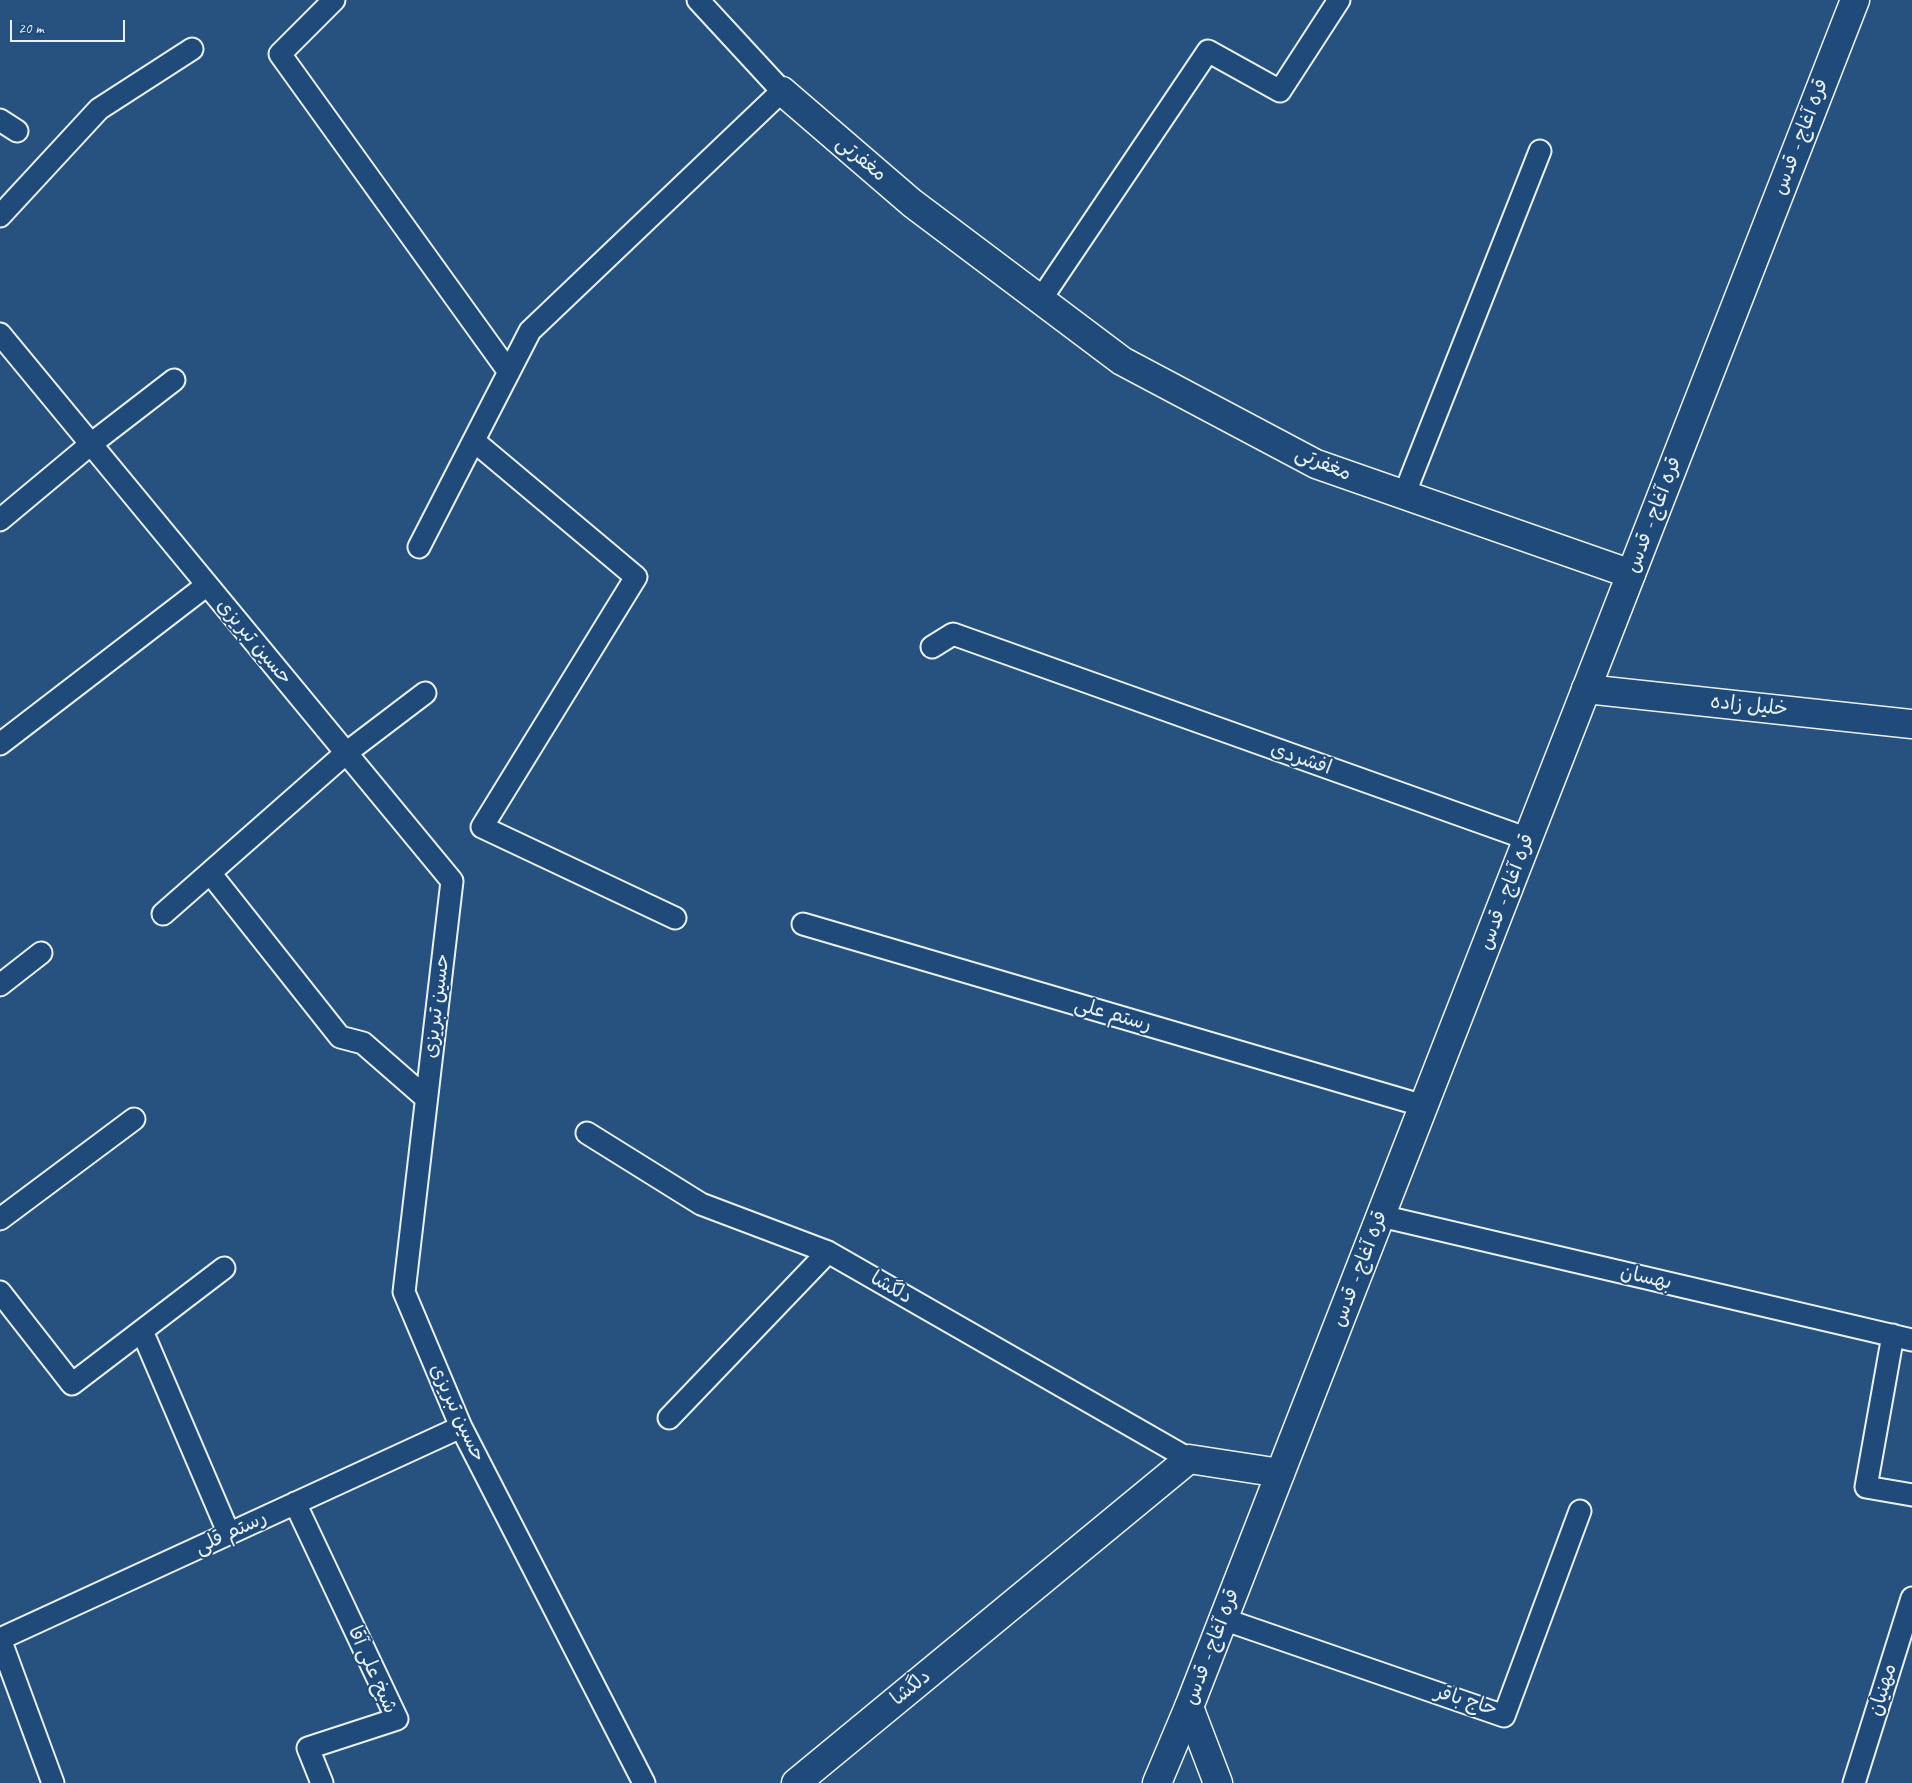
<!DOCTYPE html>
<html>
<head>
<meta charset="utf-8">
<style>
  body { margin:0 }
  #map { position:relative; width:1912px; height:1783px; overflow:hidden; background:#27517f; font-family:Caveat,sans-serif }
  canvas { display:block }
  .scale { position:absolute; left:10px; top:20px; width:115px; height:22px; box-sizing:border-box; border:2px solid #e8f1f8; border-top:0; padding-left:6px; font-size:15px; line-height:18px; white-space:nowrap; color:#e8f1f8; -webkit-text-stroke:4px #1f4a7a; paint-order:stroke }
</style>
</head>
<body>
<div id="map">
<canvas width="1912" height="1783"></canvas>
<div class="scale">20 m</div>
</div>
<script>
const ctx = document.querySelector('canvas').getContext('2d');
ctx.lineJoin = 'round';
const shape = rows => new Path2D(rows.map(r => 'M' + r).join(''));
function stroke(path, color, width, dash) { ctx.strokeStyle = color; ctx.lineWidth = width; ctx.lineCap = dash ? 'butt' : 'round'; ctx.setLineDash(dash || []); ctx.stroke(path); }
function label(font, color, halo, rows, align = 'center') {
  ctx.font = font + ' Caveat,"Playpen Sans Arabic",sans-serif'; ctx.lineWidth = 4; ctx.setLineDash([]); ctx.textBaseline = 'middle'; ctx.strokeStyle = halo; ctx.fillStyle = color; for (const [text, x, y, turn = 0] of rows) {
    ctx.save(); ctx.translate(x, y); ctx.rotate((+turn || 0) * Math.PI / 180); ctx.textAlign = isNaN(turn) ? turn : align; if (halo) ctx.strokeText(text, 0, 0); ctx.fillText(text, 0, 0); ctx.restore();
  }
}
const service = shape([
  [334,0,280,54,509,372],
  [0,120,17,131],
  [0,216,99,109,192,49],
  [1041,299,1208,51,1280,91,1339,0],
  [0,334,452,881,404,1292,461,1427,644,1783],
  [474,441,636,577,482,827,675,918],
  [1404,495,1540,151],
  [0,520,91,444,174,380],
  [419,547,530,331,782,91,698,0],
  [932,647,953,634,1528,839],
  [0,744,207,585],
  [210,873,340,1037,363,1043,426,1098],
  [163,914,346,753,425,693],
  [803,924,1424,1106],
  [0,985,41,953],
  [587,1133,701,1204,828,1252,1189,1459],
  [1381,1216,1912,1340],
  [0,1219,134,1119],
  [0,1292,72,1384,224,1268],
  [142,1331,229,1534],
  [1893,1335,1866,1487,1912,1495],
  [669,1418,828,1252],
  [295,1503,397,1719,308,1748,322,1783],
  [1223,1619,1504,1716,1580,1511],
  [53,1783,0,1639,461,1427],
  [1854,1783,1912,1598]
]);
const minor = shape([
  [782,91,912,203,1122,361,1316,464,1631,574],
  [1586,689,1912,724],
  [796,1783,1189,1459,1280,1473]
]);
const secondary = shape([
  [1189,1707,1218,1783]
]);
const primary = shape([
  [1157,1783,1189,1707,1855,0]
]);
const streetNames = [
  ["قره آغاج - قدس",1801,137,-69],
  ["مغفرتی",861,159,40],
  ["مغفرتی",1323,464,23],
  ["قره آغاج - قدس",1654,515,-69],
  ["حسین تبریزی",254,642,50],
  ["خلیل زاده",1749,706,6],
  ["افشردی",1301,759,19],
  ["قره آغاج - قدس",1507,892,-69],
  ["حسین تبریزی",437,1006,-83],
  ["رستم علی",1113,1015,16],
  ["قره آغاج - قدس",1360,1269,-69],
  ["بهسان",1646,1278,13],
  ["دلگشا",891,1288,30],
  ["حسین تبریزی",457,1413,65],
  ["رستم قلی",231,1533,-25],
  ["قره آغاج - قدس",1212,1647,-69],
  ["شیخ علی آقا",372,1670,66],
  ["دلگشا",911,1688,-39],
  ["مهنیان",1883,1690,-73],
  ["حاج باقر",1466,1701,17]
];
stroke(service, '#e8f1f8', 25);
stroke(minor, '#e8f1f8', 31);
stroke(secondary, '#e8f1f8', 31);
stroke(primary, '#e8f1f8', 31);
stroke(service, '#1f4a7a', 21);
stroke(minor, '#1f4a7a', 28);
stroke(secondary, '#1f4a7a', 28);
stroke(primary, '#1f4a7a', 28);
label('20px', '#e8f1f8', '#1f4a7a', streetNames);
</script>
</body>
</html>
